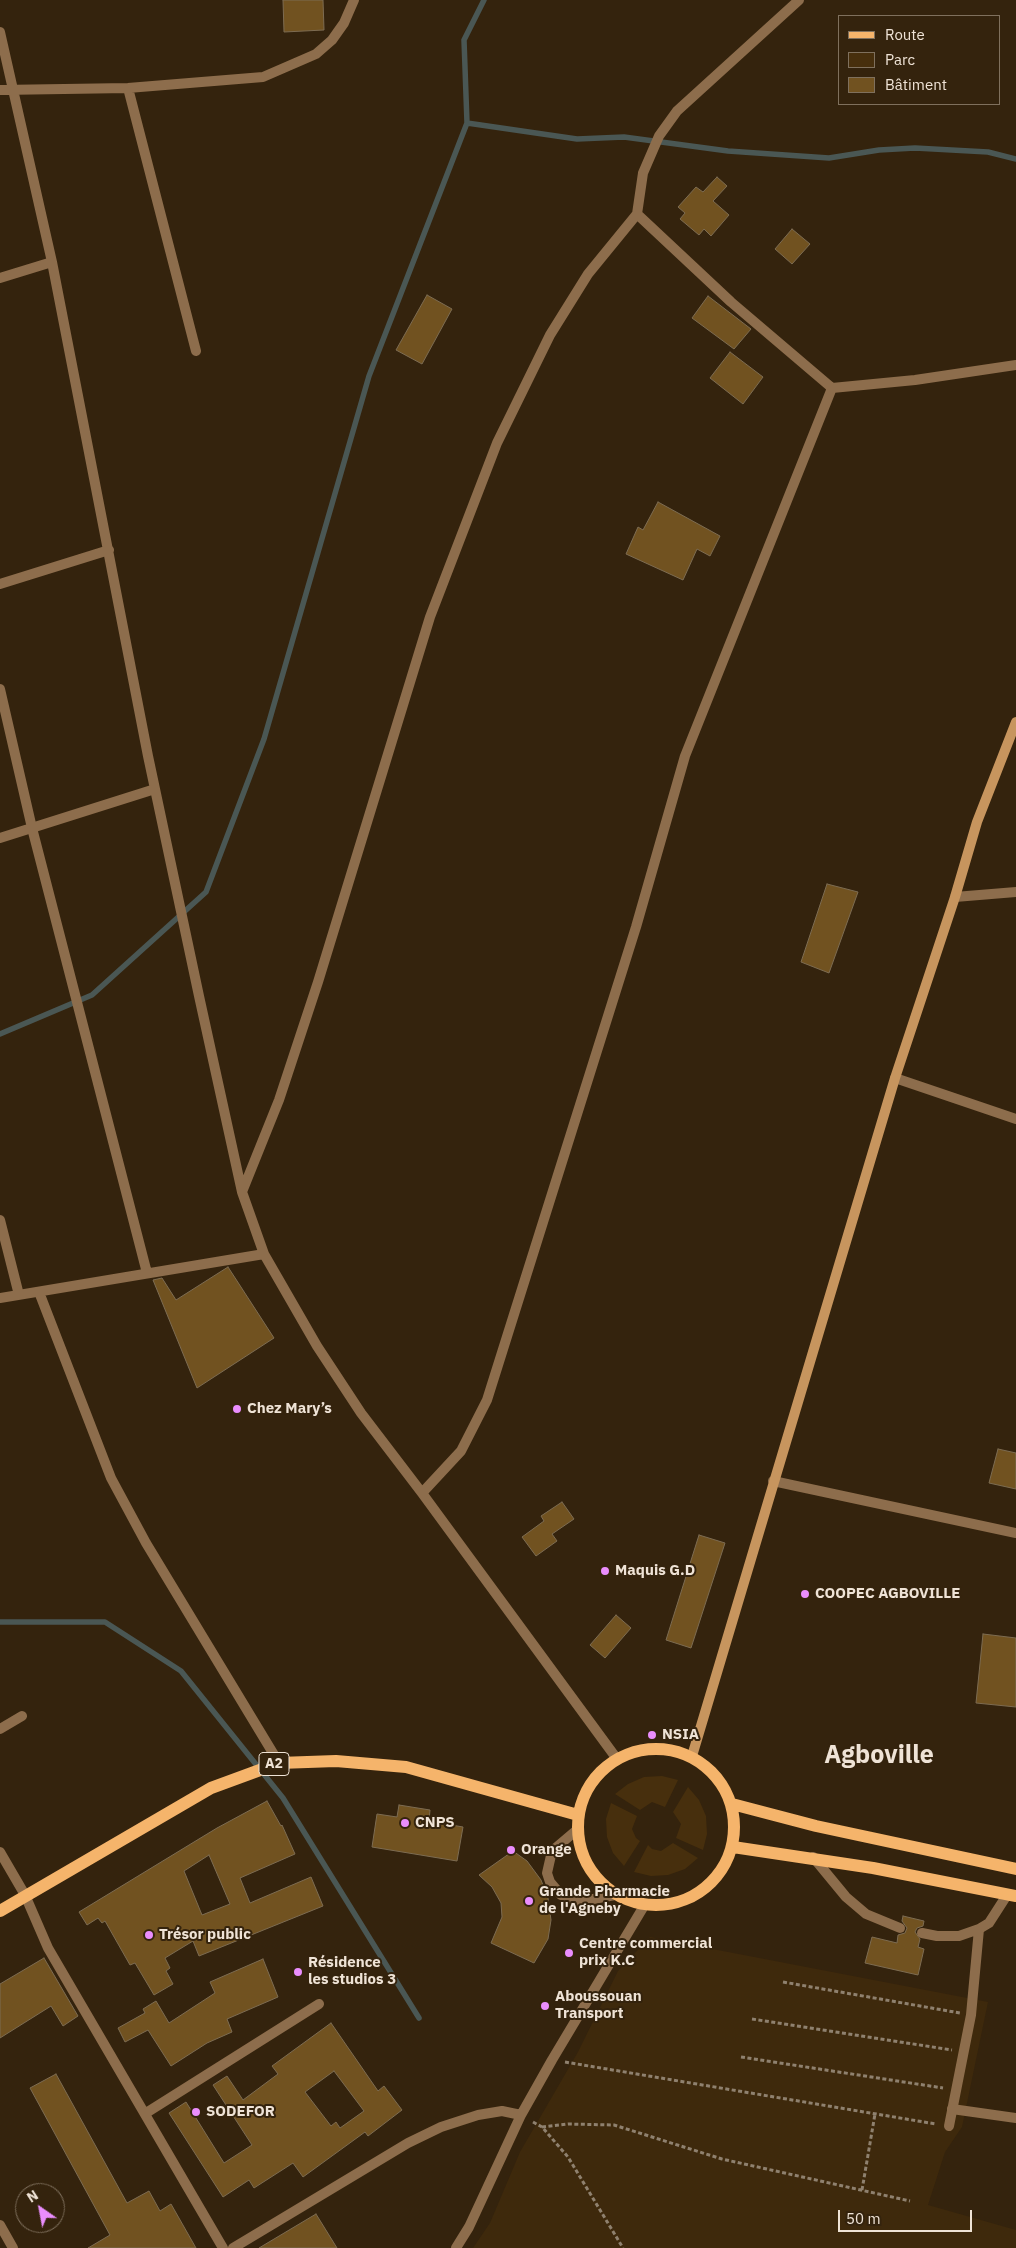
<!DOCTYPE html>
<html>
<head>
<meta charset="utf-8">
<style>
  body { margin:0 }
  #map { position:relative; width:1016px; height:2248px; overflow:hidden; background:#34230d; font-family:"IBM Plex Sans",sans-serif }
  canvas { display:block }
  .legend { position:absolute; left:838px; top:15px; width:162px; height:90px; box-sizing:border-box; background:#34230d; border:1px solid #7f705d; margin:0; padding:6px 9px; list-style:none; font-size:15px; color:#efe3d6 }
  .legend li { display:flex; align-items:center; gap:10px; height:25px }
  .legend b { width:25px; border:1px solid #7f705d }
  .north { position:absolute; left:15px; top:2183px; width:50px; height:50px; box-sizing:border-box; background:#34230d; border:1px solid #7f705d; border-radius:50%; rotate:327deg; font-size:14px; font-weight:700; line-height:20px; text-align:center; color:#efe3d6 }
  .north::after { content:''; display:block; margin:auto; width:18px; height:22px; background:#ea8dfd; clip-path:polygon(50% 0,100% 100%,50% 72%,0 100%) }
  .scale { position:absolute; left:838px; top:2210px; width:134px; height:22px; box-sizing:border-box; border:2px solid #efe3d6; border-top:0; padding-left:6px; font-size:15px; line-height:18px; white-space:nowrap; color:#efe3d6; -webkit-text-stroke:4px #34230d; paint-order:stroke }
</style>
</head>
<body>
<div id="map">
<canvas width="1016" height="2248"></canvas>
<ul class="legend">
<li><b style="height:6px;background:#f5b46b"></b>Route</li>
<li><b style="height:14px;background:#472f0d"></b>Parc</li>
<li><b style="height:14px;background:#715220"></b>Bâtiment</li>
</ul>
<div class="north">N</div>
<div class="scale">50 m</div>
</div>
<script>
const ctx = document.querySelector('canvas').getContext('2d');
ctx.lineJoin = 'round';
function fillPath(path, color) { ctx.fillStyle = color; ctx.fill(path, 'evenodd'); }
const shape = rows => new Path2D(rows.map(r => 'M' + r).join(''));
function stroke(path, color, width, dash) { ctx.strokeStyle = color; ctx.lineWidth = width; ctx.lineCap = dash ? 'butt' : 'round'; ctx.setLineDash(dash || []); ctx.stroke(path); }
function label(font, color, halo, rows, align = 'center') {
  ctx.font = font + ' "IBM Plex Sans",sans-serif'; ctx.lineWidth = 4; ctx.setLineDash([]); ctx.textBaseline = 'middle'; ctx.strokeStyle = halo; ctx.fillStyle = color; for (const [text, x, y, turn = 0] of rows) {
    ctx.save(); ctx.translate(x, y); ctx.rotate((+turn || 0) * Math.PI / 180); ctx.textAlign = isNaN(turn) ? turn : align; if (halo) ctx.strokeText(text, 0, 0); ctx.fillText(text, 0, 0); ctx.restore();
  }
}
const built = shape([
  [650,1937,988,2002,962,2127,945,2152,928,2205,1016,2230,1016,2248,473,2248,490,2223,520,2152,578,2052,618,1971]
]);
const green = shape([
  [662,1776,678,1780,665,1807,652,1802,640,1810,615,1794,628,1784,644,1777],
  [688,1787,699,1800,706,1816,707,1834,703,1850,676,1838,681,1824,673,1812],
  [611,1803,637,1816,632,1829,636,1838,640,1841,624,1866,613,1853,607,1837,606,1819],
  [673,1843,698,1858,685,1869,668,1875,651,1876,634,1872,648,1845,652,1849,661,1851]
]);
const stream = shape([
  [467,123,464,40,484,0],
  [0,1034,92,995,206,892,264,739,369,376,467,123,577,139,624,137,728,151,829,158,879,150,915,148,988,152,1016,159],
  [0,1622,105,1622,181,1671,283,1798,419,2018]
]);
const building = shape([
  [283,0,323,0,324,30,284,32,283,0],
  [717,177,727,186,713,201,729,215,711,236,704,229,699,235,680,219,685,213,678,207,696,187,703,192,717,177],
  [792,229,810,244,792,264,775,249,792,229],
  [427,295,452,309,422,364,396,350,427,295],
  [708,296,751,329,734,349,692,318,708,296],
  [730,352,763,377,743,404,710,378,730,352],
  [658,502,720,536,710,556,697,549,683,580,626,554,638,527,643,530,658,502],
  [827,884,858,892,829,973,801,962,827,884],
  [228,1267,274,1338,197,1388,153,1280,162,1278,176,1300,228,1267],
  [998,1449,1016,1453,1016,1489,989,1483,998,1449],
  [562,1502,574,1519,552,1534,557,1541,536,1556,522,1537,544,1521,541,1516,562,1502],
  [699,1535,725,1543,691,1648,666,1640,699,1535],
  [616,1615,631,1628,605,1658,590,1645,616,1615],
  [983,1634,1016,1638,1016,1707,976,1703,983,1634],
  [267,1801,281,1826,282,1825,295,1854,240,1878,250,1903,311,1877,323,1906,199,1956,193,1941,165,1958,170,1968,166,1971,173,1984,154,1995,135,1963,130,1965,105,1921,102,1923,98,1918,87,1925,79,1912,217,1828,267,1801],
  [209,1855,230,1904,202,1915,184,1871,209,1855],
  [399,1805,430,1810,429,1821,463,1827,457,1861,372,1847,377,1814,397,1817,399,1805],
  [513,1851,527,1861,541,1880,548,1898,551,1920,548,1939,534,1963,491,1943,502,1917,501,1903,492,1887,479,1875,513,1851],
  [903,1916,924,1921,923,1926,917,1928,915,1932,920,1939,918,1947,924,1949,918,1975,865,1963,872,1937,897,1943,898,1935,905,1933,907,1928,902,1921,903,1916],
  [44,1958,78,2016,63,2026,51,2006,0,2038,0,1984,44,1958],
  [263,1959,278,1997,227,2019,232,2032,207,2043,171,2066,148,2030,125,2042,118,2028,145,2013,143,2009,156,2001,169,2023,215,1993,210,1982,263,1959],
  [331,2023,378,2091,384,2086,402,2110,368,2136,365,2132,303,2177,293,2163,254,2188,249,2180,223,2197,169,2113,186,2102,224,2163,252,2145,213,2085,227,2076,243,2100,278,2074,272,2066,331,2023],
  [334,2071,364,2111,340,2128,336,2122,331,2126,305,2092,334,2071],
  [56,2074,127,2203,149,2191,160,2211,171,2204,196,2248,88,2248,110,2235,30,2088,56,2074],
  [316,2214,337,2248,259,2248,316,2214]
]);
const path = shape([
  [783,1982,960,2013],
  [752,2019,952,2050],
  [741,2057,943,2088],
  [565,2062,936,2124],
  [533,2122,542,2127,568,2157,623,2248],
  [542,2127,568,2124,614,2125,722,2159,910,2201],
  [862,2190,875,2114]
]);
const service = shape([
  [578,1829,552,1851,547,1873,550,1882,561,1895,577,1902,615,1895],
  [813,1857,846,1897,866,1914,900,1928],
  [922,1933,937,1936,959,1936,979,1929,989,1923,1007,1895],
  [949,2126,971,2015,979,1929]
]);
const minor = shape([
  [0,32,52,262,148,756,199,996,242,1192,264,1254,317,1346,361,1413,422,1493,617,1759],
  [128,88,196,351],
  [0,90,128,88,263,77,316,54,332,40,344,23,354,0],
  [637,214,731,302,832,388,915,380,1016,365],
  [0,278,52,262],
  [0,584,109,550],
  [0,689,32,828,147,1273],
  [0,838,155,789],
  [955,897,1016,892],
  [895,1078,1016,1119],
  [242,1192,279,1100,318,982,430,617,497,443,550,335,588,274,637,214,643,173,659,136,677,111,799,0],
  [0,1220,19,1295],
  [39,1292,111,1478,146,1543,279,1763],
  [0,1298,264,1254],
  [773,1481,1016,1533],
  [422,1493,461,1451,487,1400,636,927,685,756,832,388],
  [0,1729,22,1716],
  [0,1852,25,1895,48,1948,223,2248],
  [952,2109,1016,2118],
  [146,2113,319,2004],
  [0,2225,13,2248],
  [233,2248,408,2143,441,2127,478,2115,502,2111,521,2115],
  [456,2248,469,2227,521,2115,552,2060,644,1906]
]);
const secondary = shape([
  [692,1756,895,1078,955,897,977,822,1016,722]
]);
const primary = shape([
  '578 1827a78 78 0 1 1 156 0a78 78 0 1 1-156 0Z',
  [732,1804,816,1826,1016,1869],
  [733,1847,873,1868,1016,1896],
  [0,1911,211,1788,279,1763,336,1761,406,1767,578,1815]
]);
const markers = [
  [237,1409,5,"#ea8dfd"],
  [605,1571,5,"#ea8dfd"],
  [805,1594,5,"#ea8dfd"],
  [652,1735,5,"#ea8dfd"],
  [405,1823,5,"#ea8dfd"],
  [511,1850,5,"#ea8dfd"],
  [529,1901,5,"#ea8dfd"],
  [149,1935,5,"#ea8dfd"],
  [569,1953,5,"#ea8dfd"],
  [298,1972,5,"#ea8dfd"],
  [545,2006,5,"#ea8dfd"],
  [196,2112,5,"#ea8dfd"]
];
const shields = [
  [274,1764,30]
];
const shieldNames = [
  ["A2",274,1764]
];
const poiNames = [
  ["Chez Mary’s",247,1409],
  ["Maquis G.D",615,1571],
  ["COOPEC AGBOVILLE",815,1594],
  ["NSIA",662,1735],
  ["CNPS",415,1823],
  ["Orange",521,1850],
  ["Grande Pharmacie",539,1892],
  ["de l'Agneby",539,1909],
  ["Trésor public",159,1935],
  ["Centre commercial",579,1944],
  ["prix K.C",579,1961],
  ["Résidence",308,1963],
  ["les studios 3",308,1980],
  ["Aboussouan",555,1997],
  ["Transport",555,2014],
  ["SODEFOR",206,2112]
];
const townNames = [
  ["Agboville",879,1756]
];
fillPath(built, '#3e290c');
fillPath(green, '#472f0d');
stroke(stream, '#4a5754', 5.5);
fillPath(building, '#715220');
stroke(building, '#7d6c52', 1);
stroke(path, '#8f816f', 3, [4, 2.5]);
stroke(service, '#8d6d4c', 10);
stroke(minor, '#8d6d4c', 10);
stroke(secondary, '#c7955e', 10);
stroke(primary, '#f5b46b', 12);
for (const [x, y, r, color] of markers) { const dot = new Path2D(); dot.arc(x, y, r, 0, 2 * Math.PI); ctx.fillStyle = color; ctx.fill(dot); stroke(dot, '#34230d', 2); }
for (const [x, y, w] of shields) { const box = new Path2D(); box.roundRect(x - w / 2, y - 11.5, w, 23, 4); ctx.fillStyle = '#34230d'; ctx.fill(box); stroke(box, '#efe3d6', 1); }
label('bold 14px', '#efe3d6', null, shieldNames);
label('bold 15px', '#efe3d6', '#34230d', poiNames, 'left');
label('bold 25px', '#efe3d6', '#34230d', townNames);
</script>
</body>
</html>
